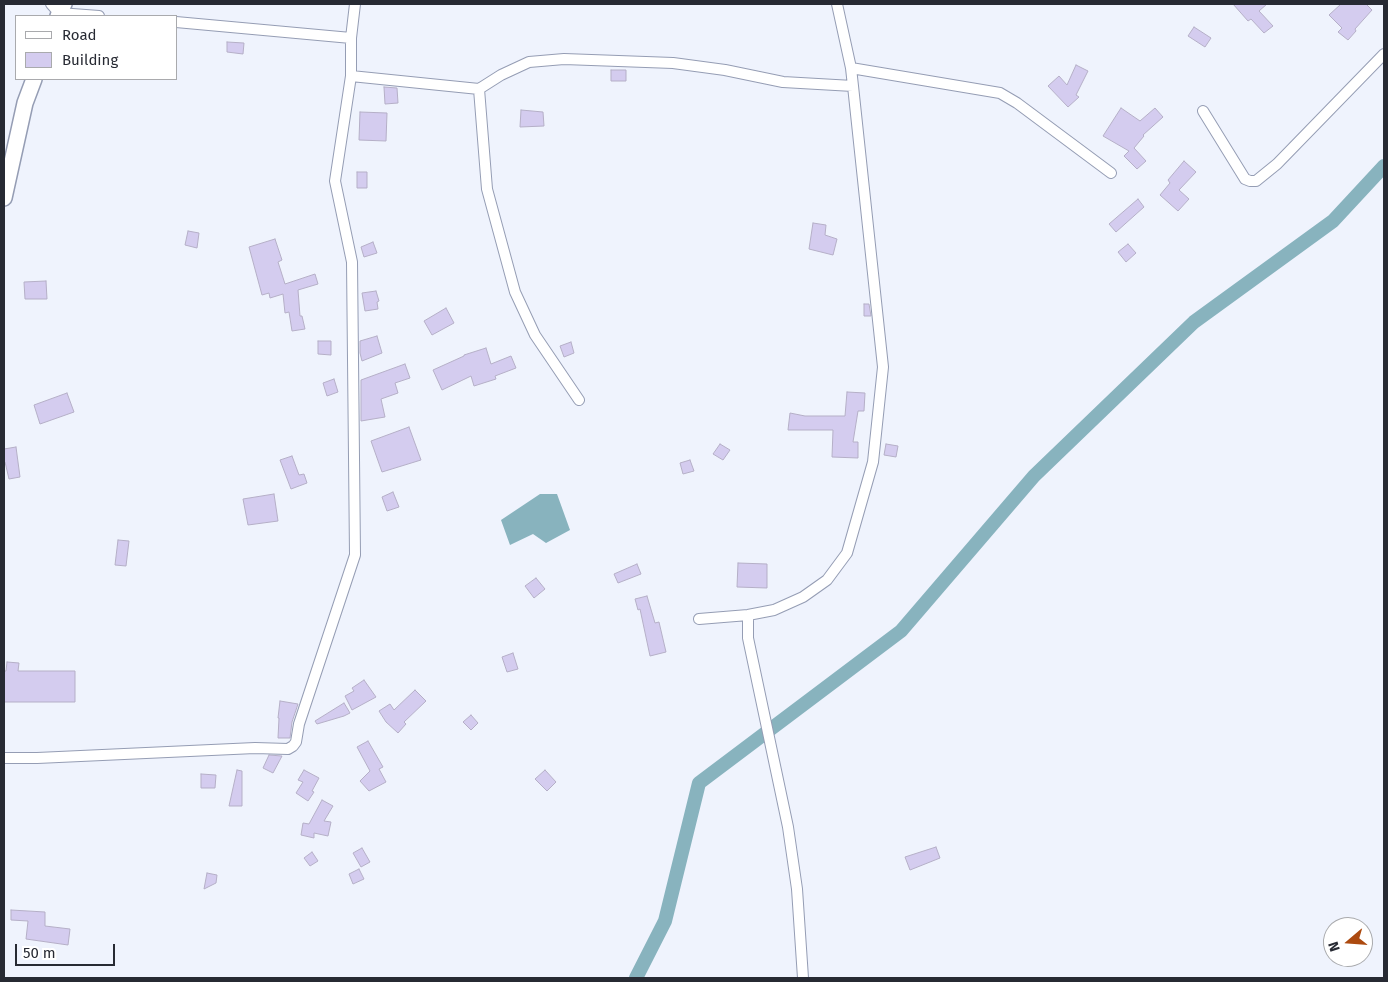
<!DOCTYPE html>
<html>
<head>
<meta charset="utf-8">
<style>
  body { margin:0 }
  #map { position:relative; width:1388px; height:982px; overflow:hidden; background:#eff3fd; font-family:"Fira Sans",sans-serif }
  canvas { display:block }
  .frame { position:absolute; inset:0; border:5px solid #272a33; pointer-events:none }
  .legend { position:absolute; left:15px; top:15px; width:162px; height:65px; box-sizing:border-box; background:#fff; border:1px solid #a9aaad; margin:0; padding:6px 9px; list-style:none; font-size:15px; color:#272a33 }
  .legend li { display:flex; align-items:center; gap:10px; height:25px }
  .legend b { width:25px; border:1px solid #a9aaad }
  .north { position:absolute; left:1323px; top:917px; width:50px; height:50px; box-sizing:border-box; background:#fff; border:1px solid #a9aaad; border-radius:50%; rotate:252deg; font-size:14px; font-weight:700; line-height:20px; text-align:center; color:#272a33 }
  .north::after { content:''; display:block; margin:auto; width:18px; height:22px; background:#ac4a10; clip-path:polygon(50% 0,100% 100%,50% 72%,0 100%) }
  .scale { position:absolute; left:15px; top:944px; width:100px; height:22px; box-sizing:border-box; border:2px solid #272a33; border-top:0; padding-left:6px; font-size:15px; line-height:18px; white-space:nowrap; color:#272a33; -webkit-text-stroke:4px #fff; paint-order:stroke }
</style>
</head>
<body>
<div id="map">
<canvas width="1388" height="982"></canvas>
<div class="frame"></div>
<ul class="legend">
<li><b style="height:6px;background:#fff"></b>Road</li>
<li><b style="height:14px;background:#d4ccef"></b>Building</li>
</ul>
<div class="north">N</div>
<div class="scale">50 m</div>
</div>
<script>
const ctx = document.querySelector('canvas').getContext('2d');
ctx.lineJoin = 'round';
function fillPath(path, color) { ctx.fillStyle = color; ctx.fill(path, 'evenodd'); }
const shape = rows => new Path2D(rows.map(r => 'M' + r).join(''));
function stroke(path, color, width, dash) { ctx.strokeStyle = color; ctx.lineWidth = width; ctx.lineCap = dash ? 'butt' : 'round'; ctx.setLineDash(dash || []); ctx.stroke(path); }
const water = shape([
  [540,494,557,494,570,530,546,543,533,534,510,545,501,520]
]);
const canal = shape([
  [636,978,665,921,699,783,901,631,1034,476,1194,322,1333,221,1384,166]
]);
const building = shape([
  [1233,4,1267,4,1259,11,1273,26,1264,33,1251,19,1248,21,1233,4],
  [1341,4,1366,4,1372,10,1355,29,1356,31,1348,40,1338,32,1342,28,1329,15,1341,4],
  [1194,27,1211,38,1205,47,1188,36,1194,27],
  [227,42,244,43,243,54,227,52,227,42],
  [1076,65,1088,71,1076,95,1079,97,1068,107,1048,86,1059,76,1067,85,1076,65],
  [611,70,626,70,626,81,611,81,611,70],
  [384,87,397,88,398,103,385,104,384,87],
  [1121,108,1140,121,1155,108,1163,117,1143,135,1144,136,1134,148,1146,161,1137,169,1124,156,1129,151,1103,136,1121,108],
  [521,110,543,112,544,126,520,127,521,110],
  [360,112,387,113,386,141,359,140,360,112],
  [1184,161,1196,172,1179,190,1189,199,1178,211,1160,195,1170,183,1168,180,1184,161],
  [357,172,367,172,367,188,357,188,357,172],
  [1138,199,1144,207,1116,232,1109,224,1138,199],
  [813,223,826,225,825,235,837,239,833,255,809,249,813,223],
  [188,231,199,233,197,248,185,245,188,231],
  [275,239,282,260,278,262,285,284,315,274,318,284,298,290,300,316,302,316,305,329,292,331,289,312,285,313,283,294,270,298,269,293,262,295,249,247,275,239],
  [373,242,377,253,364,257,361,247,373,242],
  [1128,244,1136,253,1126,262,1118,252,1128,244],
  [46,281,47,299,25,299,24,282,46,281],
  [376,291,379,301,377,302,378,309,365,311,362,293,376,291],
  [864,304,869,304,871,316,864,316,864,304],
  [446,308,454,323,432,335,424,321,446,308],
  [377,336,382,353,362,361,360,353,360,341,377,336],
  [318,341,331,341,331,355,318,354,318,341],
  [571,342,574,353,564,357,560,346,571,342],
  [486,348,491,364,511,356,516,368,495,376,496,379,474,386,471,376,442,390,433,370,464,356,464,355,486,348],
  [405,364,410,378,395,383,398,393,381,399,385,417,361,421,361,380,405,364],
  [334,379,338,392,327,396,323,383,334,379],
  [847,392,865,393,864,411,858,411,853,442,858,442,858,458,832,457,833,430,788,430,790,413,805,416,845,416,847,392],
  [67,393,74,412,40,424,34,405,67,393],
  [409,427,421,460,382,472,371,441,409,427],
  [720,444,730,450,723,460,713,454,720,444],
  [886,444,898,446,896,457,884,455,886,444],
  [16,447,20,477,9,479,5,462,4,462,4,449,16,447],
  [292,456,299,475,304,474,307,483,291,489,280,460,292,456],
  [690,460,694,471,683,474,680,463,690,460],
  [393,492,399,507,387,511,382,497,393,492],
  [274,494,278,521,248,525,243,499,274,494],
  [118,540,129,541,126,566,115,565,118,540],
  [738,563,767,564,767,588,737,587,738,563],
  [637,564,641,574,618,583,614,574,637,564],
  [536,578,545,589,534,598,525,586,536,578],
  [647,596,655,623,659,622,666,652,650,656,640,609,638,610,635,599,647,596],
  [513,653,518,669,507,672,502,657,513,653],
  [7,662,19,663,18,671,75,671,75,702,4,702,4,671,6,671,7,662],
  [364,680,376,697,352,710,345,696,354,691,352,688,364,680],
  [415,690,426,701,404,722,406,724,398,733,386,722,379,711,390,704,394,710,415,690],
  [280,701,298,704,292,722,290,738,278,738,279,718,278,718,280,701],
  [344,703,350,713,344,716,317,724,315,721,344,703],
  [471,715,478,723,471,730,463,722,471,715],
  [368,741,383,767,379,769,386,782,369,791,360,781,370,771,357,747,368,741],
  [269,755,282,756,273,773,263,768,269,755],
  [237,770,242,771,242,806,229,806,237,770],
  [304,770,319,778,312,791,314,792,308,801,296,793,303,782,298,780,304,770],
  [545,770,556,782,547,791,535,779,545,770],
  [201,774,216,775,215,788,201,788,201,774],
  [322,800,333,806,324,821,331,822,328,836,314,833,314,838,301,835,303,823,309,824,322,800],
  [936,847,940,858,910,870,905,857,936,847],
  [362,848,370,862,361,867,353,853,362,848],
  [312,852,318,861,310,866,304,858,312,852],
  [359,869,364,879,353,884,349,874,359,869],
  [207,873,217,875,216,883,204,889,207,873],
  [11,910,45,912,45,926,70,929,68,945,26,939,28,921,11,920,11,910]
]);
const minor = shape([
  [51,4,59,13,99,16],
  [176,22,351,38],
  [851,68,1000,93,1017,103,1111,173],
  [351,76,479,89,487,189,515,292,535,335,579,400],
  [479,89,501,75,529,62,564,59,673,63,725,70,783,82,853,86],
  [1203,111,1245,179,1250,181,1256,181,1277,164,1384,54],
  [748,615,748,638,788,827,797,889,803,978],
  [699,619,748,615,774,610,803,597,827,580,847,553,873,462,883,367,853,86,851,68,837,4],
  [4,758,37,758,255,748,288,749,293,746,296,742,299,724,355,555,352,262,335,181,351,76,351,38,355,4]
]);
const secondary = shape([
  [58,16,64,4],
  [4,198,25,103,34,79]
]);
fillPath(water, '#88b3be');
stroke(canal, '#88b3be', 14);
fillPath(building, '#d4ccef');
stroke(building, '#b5afc7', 1);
stroke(minor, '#959db4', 12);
stroke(secondary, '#959db4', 18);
stroke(minor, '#fff', 10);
stroke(secondary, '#fff', 15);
</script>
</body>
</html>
